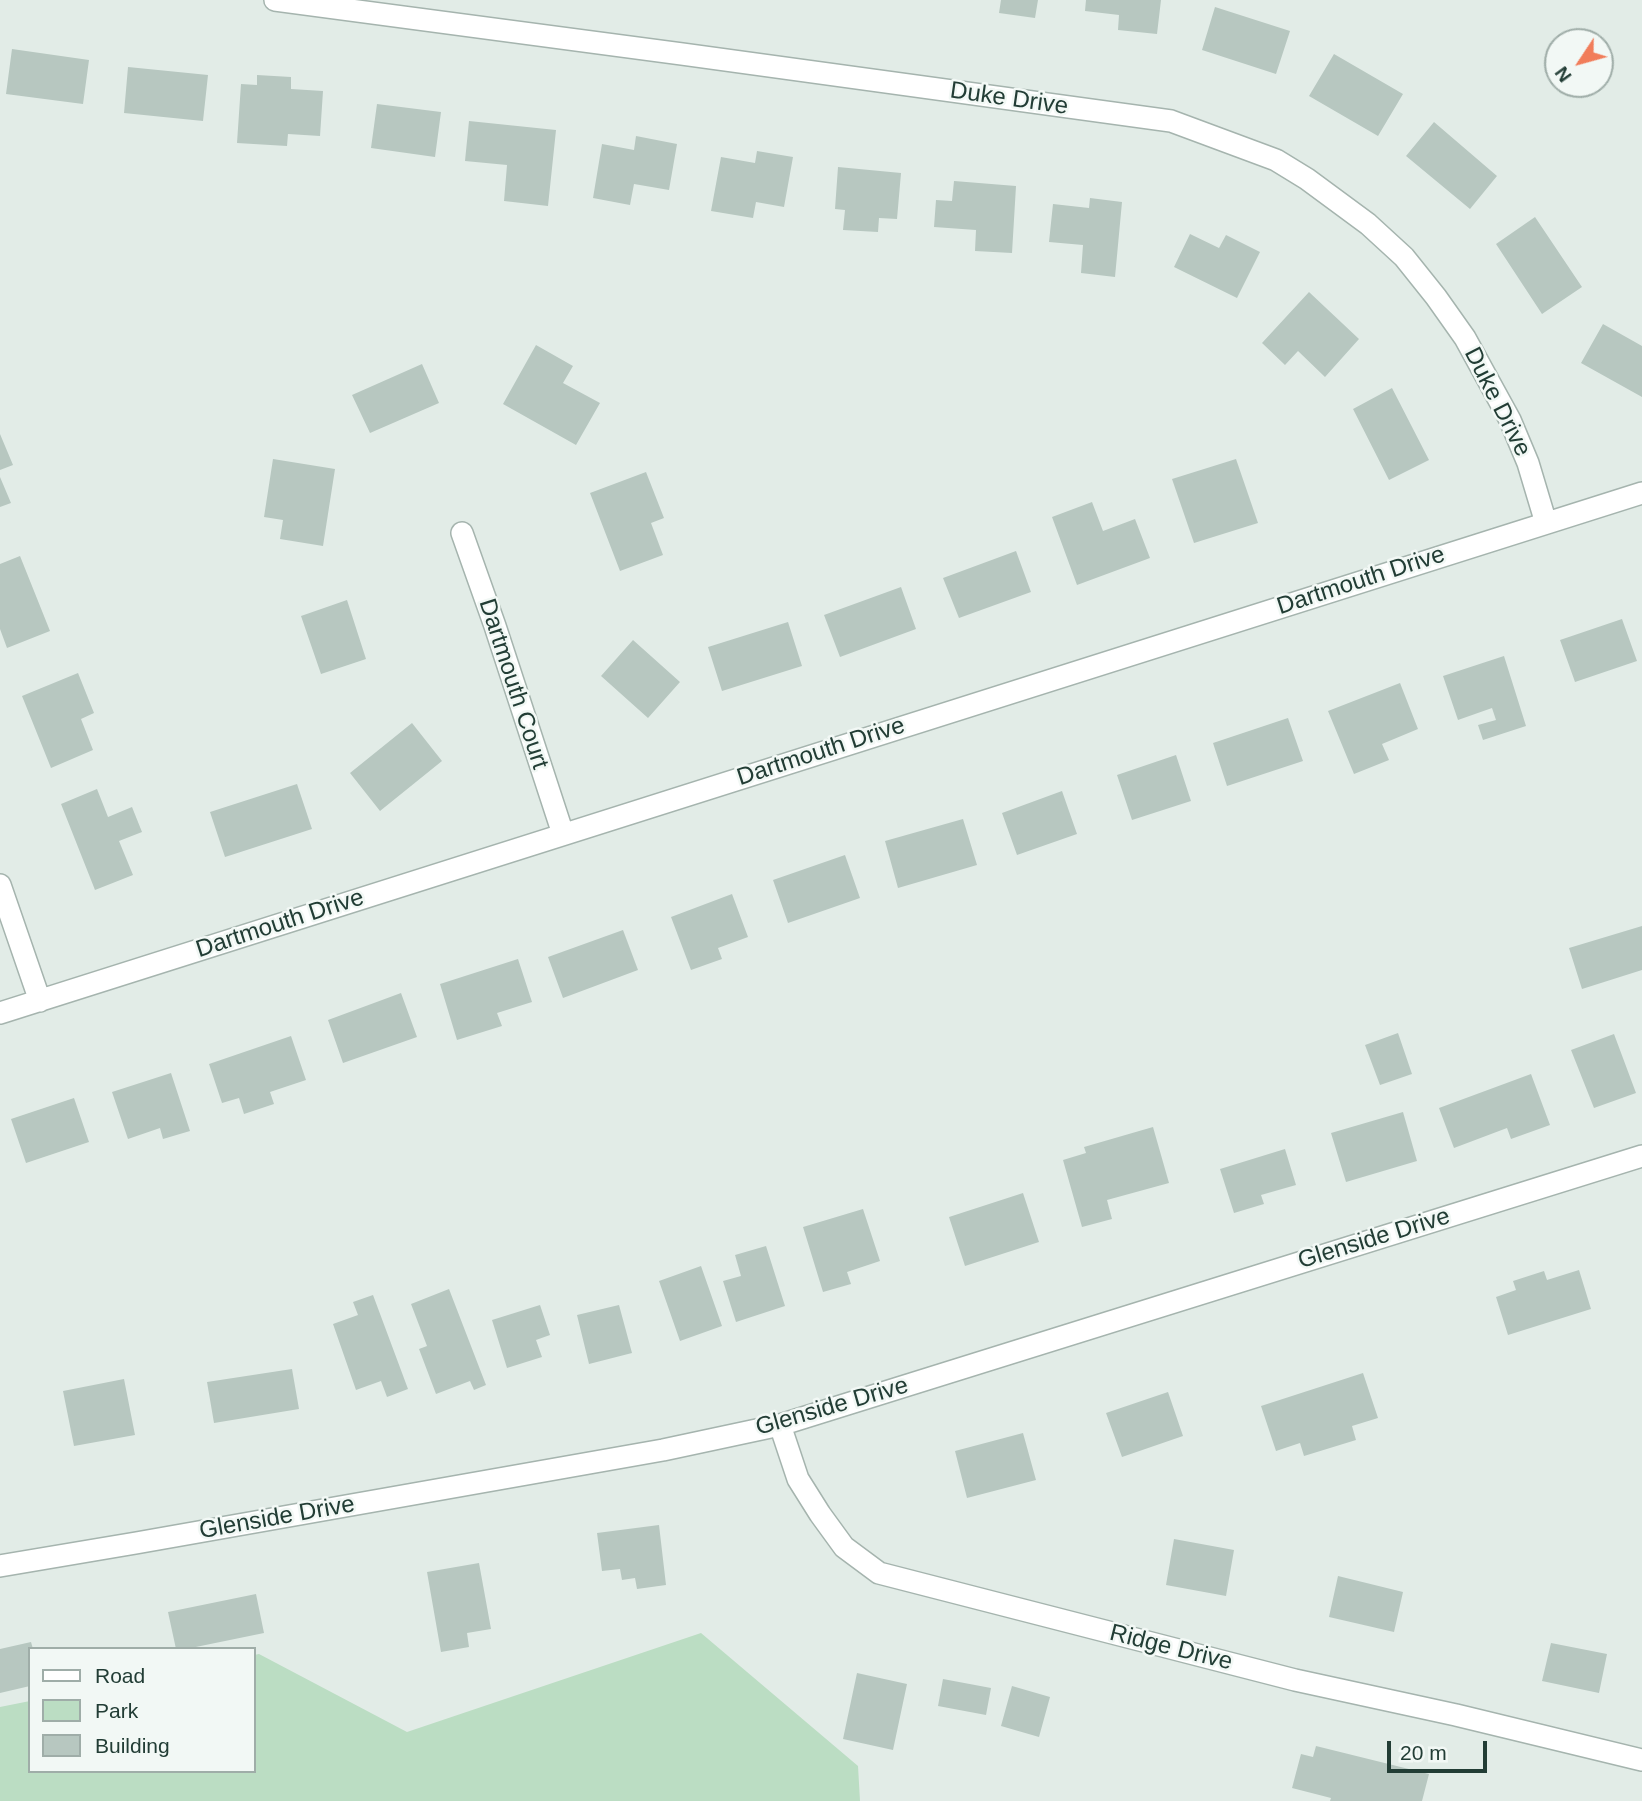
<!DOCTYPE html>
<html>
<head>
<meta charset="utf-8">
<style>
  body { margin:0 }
  #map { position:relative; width:1642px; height:1801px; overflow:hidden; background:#e2ece7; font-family:Helvetica,sans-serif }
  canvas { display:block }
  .legend { position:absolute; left:28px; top:1647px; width:228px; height:126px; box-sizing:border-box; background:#f2f8f5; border:2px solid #9fada8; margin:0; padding:9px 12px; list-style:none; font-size:21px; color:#223d35 }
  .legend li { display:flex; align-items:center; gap:14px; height:35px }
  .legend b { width:35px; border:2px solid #9fada8 }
  .north { position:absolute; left:1544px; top:28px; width:70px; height:70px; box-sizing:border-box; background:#f2f8f5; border:2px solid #9fada8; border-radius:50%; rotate:234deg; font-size:19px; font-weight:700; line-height:28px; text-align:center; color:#223d35 }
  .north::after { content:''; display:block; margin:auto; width:24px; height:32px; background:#f17d5a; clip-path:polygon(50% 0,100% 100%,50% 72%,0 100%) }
  .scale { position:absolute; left:1387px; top:1741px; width:100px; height:32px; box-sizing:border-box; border:4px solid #223d35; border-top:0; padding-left:9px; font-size:21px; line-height:24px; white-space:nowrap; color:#223d35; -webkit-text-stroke:5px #f2f8f5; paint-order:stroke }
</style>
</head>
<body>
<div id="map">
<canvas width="1642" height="1801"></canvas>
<ul class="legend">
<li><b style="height:9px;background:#fff"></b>Road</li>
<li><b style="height:19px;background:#bbddc3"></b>Park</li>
<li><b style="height:19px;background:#b7c7c0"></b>Building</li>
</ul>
<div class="north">N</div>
<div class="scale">20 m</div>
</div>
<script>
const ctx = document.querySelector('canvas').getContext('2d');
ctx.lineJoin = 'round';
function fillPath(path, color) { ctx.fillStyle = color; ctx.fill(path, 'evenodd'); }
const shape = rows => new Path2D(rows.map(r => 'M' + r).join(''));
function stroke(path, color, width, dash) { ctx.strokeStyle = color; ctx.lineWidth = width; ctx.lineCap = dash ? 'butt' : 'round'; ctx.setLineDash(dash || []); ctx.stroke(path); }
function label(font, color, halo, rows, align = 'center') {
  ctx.font = font + ' Helvetica,sans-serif'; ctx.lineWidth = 5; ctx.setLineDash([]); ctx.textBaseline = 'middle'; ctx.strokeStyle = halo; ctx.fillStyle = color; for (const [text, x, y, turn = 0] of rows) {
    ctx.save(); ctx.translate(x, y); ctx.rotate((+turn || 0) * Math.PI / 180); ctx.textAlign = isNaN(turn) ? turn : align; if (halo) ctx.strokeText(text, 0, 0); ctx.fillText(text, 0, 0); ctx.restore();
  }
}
const green = shape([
  [701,1633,858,1766,860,1801,0,1801,0,1707,30,1701,30,1771,254,1771,254,1655,259,1654,407,1732]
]);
const building = shape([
  [1001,0,1038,0,1035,18,999,13],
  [1086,0,1161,0,1157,34,1118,30,1119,15,1085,11],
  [1215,7,1290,31,1276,74,1202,50],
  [12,49,89,60,83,104,6,94],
  [1334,54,1403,94,1378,136,1309,96],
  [128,67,208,75,203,121,124,113],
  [257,75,291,77,291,89,323,91,320,136,288,134,287,146,237,143,241,84,257,85],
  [377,104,441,112,435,157,371,148],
  [469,121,556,130,548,206,504,201,507,165,465,161],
  [1434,122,1497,176,1470,209,1406,156],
  [636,136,677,144,669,190,634,184,630,205,593,198,602,144,634,150],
  [757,151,793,157,784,207,756,202,753,218,711,211,721,157,755,163],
  [838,167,901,173,897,219,879,218,878,232,843,230,845,210,835,209],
  [954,181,1016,186,1012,253,975,251,976,230,934,227,936,200,952,201],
  [1090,198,1122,202,1115,277,1081,273,1083,245,1049,242,1053,204,1089,208],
  [1535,217,1582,287,1542,314,1496,244],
  [1190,234,1219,248,1226,235,1260,252,1237,298,1174,267],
  [1309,292,1359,339,1325,377,1298,351,1285,365,1262,343],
  [1603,324,1642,346,1642,397,1581,363],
  [536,345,573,366,563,383,600,403,576,445,503,404],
  [422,364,439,403,370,433,352,395],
  [1392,388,1429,460,1389,480,1353,409],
  [0,434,13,465,0,470],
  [273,459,335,469,323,546,280,539,283,520,264,517],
  [1236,459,1258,523,1194,543,1172,479],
  [646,472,664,518,651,523,663,555,620,571,590,493],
  [0,477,11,503,0,507],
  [1092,502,1103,531,1135,519,1150,558,1077,585,1052,517],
  [1016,551,1031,592,959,618,943,578],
  [20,556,50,631,7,648,0,629,0,564],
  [901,587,916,629,840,657,824,615],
  [347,600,366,659,321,674,301,616],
  [1622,619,1637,661,1575,682,1560,640],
  [788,622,802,666,722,691,708,647],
  [633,640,680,682,648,718,601,676],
  [1504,656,1526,726,1483,740,1478,725,1496,720,1492,708,1458,720,1443,676],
  [78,673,94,713,81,719,93,750,51,768,22,696],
  [1400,683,1418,729,1382,744,1389,760,1354,774,1328,711],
  [1288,718,1303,761,1227,786,1213,743],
  [412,723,442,761,380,811,350,773],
  [1176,755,1191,801,1132,820,1117,775],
  [297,784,312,829,225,857,210,812],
  [97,789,108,817,132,807,142,832,119,841,133,875,95,890,61,804],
  [1062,791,1077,834,1017,855,1002,813],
  [963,819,977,865,898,888,885,841],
  [845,855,860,898,788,923,773,880],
  [732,894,748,937,718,948,722,959,691,970,671,917],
  [1642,926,1642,970,1582,989,1569,948],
  [623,930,638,970,563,998,548,957],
  [518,959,532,1002,497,1013,502,1026,457,1040,440,984],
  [401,993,417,1037,343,1063,328,1020],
  [1398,1033,1412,1074,1380,1085,1365,1045],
  [1614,1034,1636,1093,1594,1108,1571,1050],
  [291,1036,306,1080,270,1092,274,1104,244,1114,239,1098,222,1103,209,1064],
  [171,1073,190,1131,163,1139,160,1128,128,1139,112,1092],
  [1531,1074,1550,1125,1511,1139,1507,1128,1454,1148,1439,1108],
  [74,1098,89,1142,26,1163,11,1119],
  [1403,1112,1417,1161,1346,1182,1331,1133],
  [1153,1127,1169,1183,1107,1200,1112,1219,1082,1227,1063,1160,1086,1153,1084,1147],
  [1285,1149,1296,1185,1261,1195,1264,1204,1234,1213,1220,1169],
  [1023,1193,1039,1242,965,1266,949,1217],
  [863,1209,880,1261,847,1272,851,1284,823,1292,803,1227],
  [766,1246,785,1306,736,1322,723,1281,741,1276,735,1255],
  [701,1266,722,1326,680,1341,659,1281],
  [1579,1270,1591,1309,1508,1335,1496,1297,1516,1290,1513,1281,1544,1271,1547,1280],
  [449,1289,486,1385,474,1390,470,1381,436,1394,419,1349,427,1346,411,1304],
  [373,1295,408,1389,387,1397,381,1381,356,1390,333,1324,358,1315,353,1302],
  [540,1305,550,1335,536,1340,542,1357,507,1368,492,1320],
  [619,1305,632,1353,589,1364,577,1315],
  [292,1369,299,1409,214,1423,207,1382],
  [1363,1373,1378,1418,1352,1426,1356,1440,1304,1456,1300,1443,1276,1451,1261,1406],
  [124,1379,135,1435,74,1446,63,1391],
  [1168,1392,1183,1436,1122,1457,1106,1413],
  [1023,1433,1036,1480,967,1498,955,1451],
  [659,1525,666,1585,637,1589,635,1578,622,1580,620,1569,602,1571,597,1533],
  [1174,1539,1234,1550,1226,1596,1166,1585],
  [479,1563,491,1629,467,1633,469,1647,441,1652,427,1572],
  [1338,1576,1403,1592,1394,1632,1329,1617],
  [256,1594,264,1633,186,1649,176,1649,168,1612],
  [31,1642,33,1649,30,1649,30,1686,0,1693,0,1649],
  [1551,1643,1607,1654,1599,1693,1542,1681],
  [857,1673,907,1684,893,1750,843,1739],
  [943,1679,991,1688,986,1715,938,1706],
  [1012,1686,1050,1697,1039,1737,1001,1726],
  [1316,1746,1429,1774,1422,1801,1330,1801,1331,1798,1292,1788,1301,1754,1313,1757]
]);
const street = shape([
  [275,0,682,54,1171,121,1276,160,1307,179,1368,224,1404,257,1436,297,1465,338,1510,420,1528,463,1546,523],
  [462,533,495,626,563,834],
  [0,885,40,1001],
  [0,1013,1642,493],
  [780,1425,798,1479,820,1514,844,1547,879,1573,1295,1680,1456,1715,1642,1760],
  [0,1566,136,1543,663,1450,780,1425,1642,1156]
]);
const streetNames = [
  ["Duke Drive",1009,99,8],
  ["Duke Drive",1497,402,63],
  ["Dartmouth Drive",1361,581,-18],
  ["Dartmouth Court",513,684,72],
  ["Dartmouth Drive",821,752,-18],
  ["Dartmouth Drive",280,924,-18],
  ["Glenside Drive",1374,1239,-17],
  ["Glenside Drive",832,1407,-16],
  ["Glenside Drive",277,1518,-10],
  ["Ridge Drive",1171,1648,14]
];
fillPath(green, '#bbddc3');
fillPath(building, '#b7c7c0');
stroke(street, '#a5b4ae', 24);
stroke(street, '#fff', 21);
label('24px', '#223d35', '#f2f8f5', streetNames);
</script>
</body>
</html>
